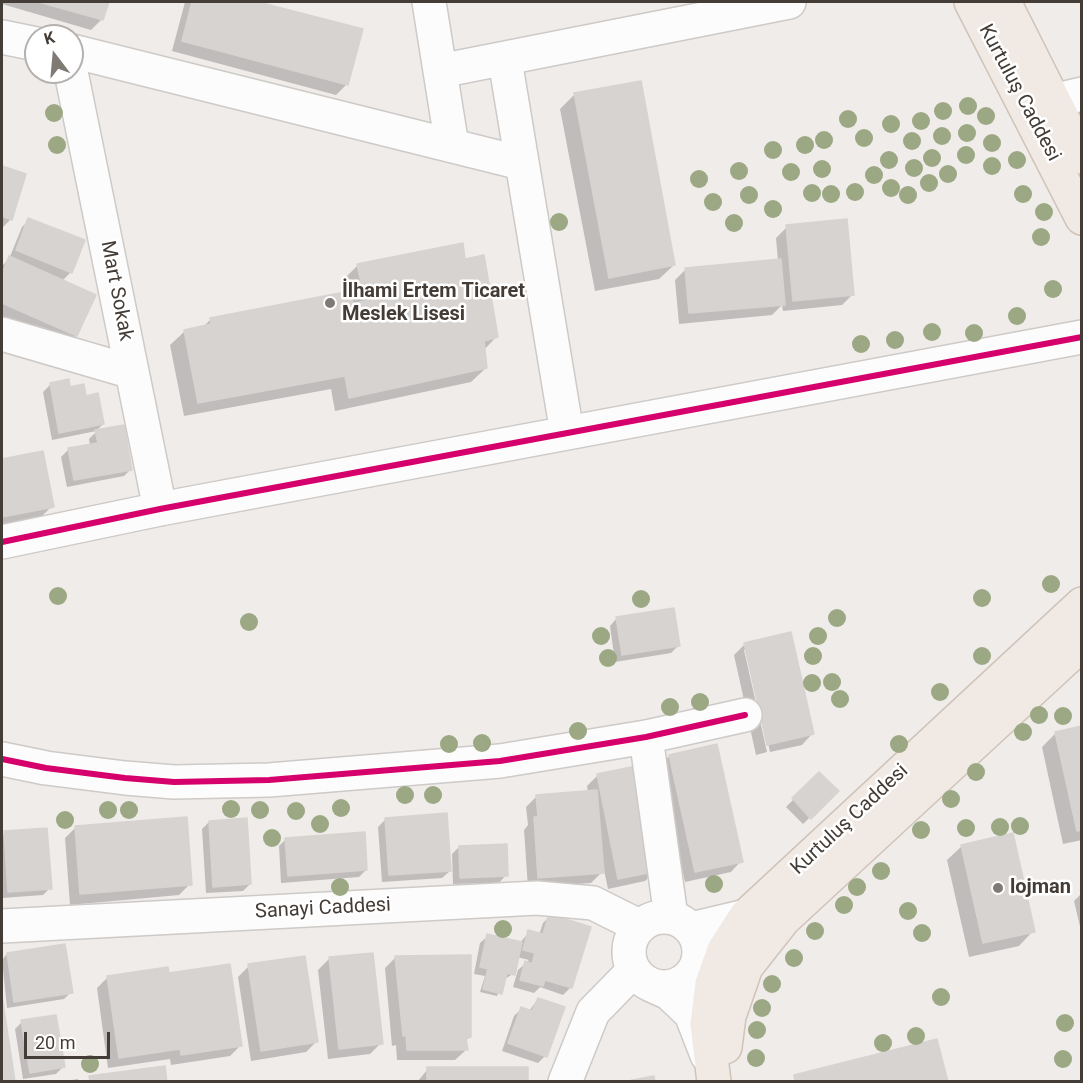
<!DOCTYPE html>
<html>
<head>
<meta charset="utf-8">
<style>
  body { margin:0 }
  #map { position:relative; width:1083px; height:1083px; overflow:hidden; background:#efecea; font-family:Roboto,sans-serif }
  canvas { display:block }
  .frame { position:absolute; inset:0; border:3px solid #443c36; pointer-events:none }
  .north { position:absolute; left:24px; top:24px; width:60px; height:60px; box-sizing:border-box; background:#fff; border:2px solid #b4b1af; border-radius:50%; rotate:344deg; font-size:16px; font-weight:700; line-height:24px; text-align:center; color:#443c36 }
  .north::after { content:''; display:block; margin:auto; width:21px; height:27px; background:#807a75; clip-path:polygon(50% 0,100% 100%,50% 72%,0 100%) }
  .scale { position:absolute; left:24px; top:1032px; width:86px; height:27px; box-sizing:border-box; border:3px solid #443c36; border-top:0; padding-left:8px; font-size:18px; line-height:21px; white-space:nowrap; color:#443c36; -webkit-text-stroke:4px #fff; paint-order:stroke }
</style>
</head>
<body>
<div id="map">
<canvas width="1083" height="1083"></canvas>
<div class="frame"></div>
<div class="north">K</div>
<div class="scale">20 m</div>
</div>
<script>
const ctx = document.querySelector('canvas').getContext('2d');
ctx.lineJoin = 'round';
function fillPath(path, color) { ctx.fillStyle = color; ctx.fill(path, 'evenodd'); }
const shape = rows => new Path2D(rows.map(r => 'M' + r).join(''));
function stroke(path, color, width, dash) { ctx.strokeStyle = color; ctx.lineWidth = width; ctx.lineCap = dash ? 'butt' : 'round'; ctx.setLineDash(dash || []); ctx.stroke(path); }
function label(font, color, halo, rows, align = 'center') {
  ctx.font = font + ' Roboto,sans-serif'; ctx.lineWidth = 5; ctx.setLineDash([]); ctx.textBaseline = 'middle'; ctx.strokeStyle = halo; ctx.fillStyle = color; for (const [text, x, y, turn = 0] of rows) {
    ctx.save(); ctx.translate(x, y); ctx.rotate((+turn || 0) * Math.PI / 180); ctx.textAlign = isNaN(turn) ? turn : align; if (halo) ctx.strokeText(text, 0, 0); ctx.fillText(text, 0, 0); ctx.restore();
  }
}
const shadow = shape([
  [2,2,107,2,102,19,91,30,2,4],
  [185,2,253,2,361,31,347,84,336,95,172,51],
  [575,94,674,265,659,279,595,291,560,109],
  [2,168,24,175,11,219,2,228],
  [29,220,71,272,62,281,76,336,65,346,2,318,2,266,9,259,22,227],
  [787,227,853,294,842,305,783,311,782,305,772,315,679,324,675,280,686,269,778,261,776,238],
  [461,244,464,260,497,336,484,350,486,368,471,382,335,411,331,389,184,416,170,345,185,331,203,327,211,319,346,294,343,280,357,266],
  [68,381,69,388,85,397,103,424,96,431,52,440,43,392,50,385],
  [96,432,131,469,124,476,67,487,61,457,68,450,90,446,89,439],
  [42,453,52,506,41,517,2,525,2,461],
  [617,618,678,646,671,653,615,662,610,626],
  [745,644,812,734,802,745,770,752,747,650,744,650,767,752,756,755,734,655],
  [1082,727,1082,840,1063,844,1042,747,1056,733],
  [669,756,741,861,731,872,685,882,659,767],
  [819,774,837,791,803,824,786,807],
  [598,775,656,870,645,881,608,889,604,870,591,883,528,888,524,830,528,825,526,807,537,796,588,792,587,786],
  [386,819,450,871,442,878,382,882,378,827],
  [209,822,250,884,243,891,206,893,202,829],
  [76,827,190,884,179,895,70,905,65,838],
  [5,833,50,888,43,895,2,898,2,836],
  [286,839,366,870,359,877,281,883,279,846],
  [962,846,1033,931,1019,946,969,957,947,860],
  [459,847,506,875,499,883,453,884,452,854],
  [1082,893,1082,935,1074,901],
  [550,916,571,987,563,995,540,987,534,993,513,987,518,970,529,960,517,957,513,974,503,980,497,996,480,992,485,976,474,974,480,943,488,936,520,943,529,932,539,935,543,923],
  [7,954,71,992,64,999,7,1008,2,960],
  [396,957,470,1037,465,1041,466,1050,455,1060,397,1060,396,1045,392,1046,385,968],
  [329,959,381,1043,370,1054,328,1059,318,970],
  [229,966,241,1045,230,1056,171,1065,170,1059,108,1068,97,988,108,977,168,975],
  [249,966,317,1041,306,1052,251,1061,238,977],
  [538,999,545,1056,538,1063,502,1051,514,1016,521,1009,529,1011],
  [2,1006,13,1081,12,1082,2,1082],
  [22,1022,63,1067,56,1074,23,1079,15,1029],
  [428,1069,527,1082,417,1082],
  [78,1079,78,1082,59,1082]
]);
const building = shape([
  [39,2,109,2,103,20,39,2],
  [192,2,258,2,363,29,348,85,182,41,192,2],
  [641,81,675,265,609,278,574,93,641,81],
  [2,166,26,174,12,220,2,216,2,166],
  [28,218,85,240,72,273,16,250,28,218],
  [847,219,854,295,793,301,786,225,847,219],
  [463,243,465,259,484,255,498,337,484,341,487,368,349,398,345,376,198,403,184,330,211,324,210,318,350,291,353,304,365,301,357,264,463,243],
  [9,256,96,295,77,336,2,303,2,274,9,256],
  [781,259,785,305,689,313,685,268,781,259],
  [69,379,70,387,84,384,86,396,98,393,104,424,59,433,50,383,69,379],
  [124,425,132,470,74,480,68,448,98,443,95,430,124,425],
  [43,451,54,507,2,517,2,459,43,451],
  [674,608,680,646,622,655,616,617,674,608],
  [791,632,814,734,767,745,744,643,791,632],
  [1082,726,1082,830,1077,831,1055,732,1082,726],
  [717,744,743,862,695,872,669,755,717,744],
  [636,766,658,871,618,879,597,774,636,766],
  [819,772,839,791,811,819,792,798,819,772],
  [597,790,604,873,538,878,534,817,538,817,536,795,597,790],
  [447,813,451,871,389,875,385,818,447,813],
  [187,817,192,885,80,894,75,826,187,817],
  [247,818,251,884,213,887,209,821,247,818],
  [47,828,52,889,8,892,4,831,47,828],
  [365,832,367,870,288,876,285,838,365,832],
  [1013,833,1035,932,983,943,961,845,1013,833],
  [507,844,508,876,460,878,459,846,507,844],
  [549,914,591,927,572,988,545,980,543,986,520,980,525,961,532,964,535,953,523,950,528,930,543,934,549,914],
  [487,934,522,942,515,975,480,967,487,934],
  [65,944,73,993,14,1002,7,953,65,944],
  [373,953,383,1044,339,1049,329,957,373,953],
  [471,955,471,1037,466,1038,468,1050,407,1050,406,1035,403,1036,395,956,471,955],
  [305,956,318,1042,261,1051,248,964,305,956],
  [230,964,242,1046,181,1055,169,973,230,964],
  [168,967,180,1049,119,1058,107,976,168,967],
  [488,969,507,973,502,994,483,989,488,969],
  [2,996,15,1081,14,1082,2,1082,2,996],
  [538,998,565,1007,547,1057,508,1043,521,1007,532,1011,538,998],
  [56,1015,65,1067,30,1073,21,1020,56,1015],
  [937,1039,948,1082,795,1082,794,1075,937,1039],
  [165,1066,167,1082,90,1082,89,1076,165,1066],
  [427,1067,528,1067,528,1082,427,1082,427,1067],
  [654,1076,655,1082,623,1082,654,1076]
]);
const minor = shape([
  [429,2,452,146],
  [2,37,36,44],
  [72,51,521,163],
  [505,60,567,433],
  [440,71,789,2],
  [71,72,160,509],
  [1052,101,1082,94],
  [2,334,132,372],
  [2,542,160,509,1082,337],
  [646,737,671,917],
  [2,759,46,768,125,778,174,782,269,780,500,761,646,737,745,715],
  '629 952a35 35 0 1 1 70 0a35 35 0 1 1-70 0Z',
  [2,926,537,898,593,903,639,926],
  [691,929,746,916],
  [651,985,669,993,691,1014,707,1055],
  [565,1082,593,1012,634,970]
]);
const major = shape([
  [971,2,1082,218],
  [1004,2,1082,157],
  [725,1047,729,1016,746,967,784,919,1082,644],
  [714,1082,707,1024,712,984,724,950,746,916,1082,604]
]);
const cycleway = shape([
  [2,542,160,509,1082,337],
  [2,759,46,768,125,778,174,782,269,780,500,761,646,737,745,715]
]);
const trees = [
  [968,106],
  [943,111],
  [54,113],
  [986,116],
  [848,119],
  [921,121],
  [891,124],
  [967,133],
  [942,136],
  [864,138],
  [824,140],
  [912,141],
  [992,143],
  [57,145],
  [805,145],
  [773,150],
  [966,155],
  [932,158],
  [889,160],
  [1017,160],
  [992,166],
  [914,168],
  [822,169],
  [739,171],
  [791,172],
  [948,174],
  [874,175],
  [699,179],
  [929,183],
  [891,188],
  [855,192],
  [812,193],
  [831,194],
  [1023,194],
  [749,195],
  [908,195],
  [713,202],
  [773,209],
  [1044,212],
  [559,222],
  [734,223],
  [1041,237],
  [1053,289],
  [1017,316],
  [932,332],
  [974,333],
  [895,340],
  [861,344],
  [1051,584],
  [58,596],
  [982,598],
  [641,599],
  [837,618],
  [249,622],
  [601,636],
  [818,636],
  [813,656],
  [982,656],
  [608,658],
  [832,682],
  [812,683],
  [940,692],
  [840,699],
  [700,702],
  [670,707],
  [1039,715],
  [1063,716],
  [578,731],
  [1023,732],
  [482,743],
  [449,744],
  [899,744],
  [976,772],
  [405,795],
  [433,795],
  [951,799],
  [341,808],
  [231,809],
  [108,810],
  [129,810],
  [260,810],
  [296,811],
  [65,820],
  [320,824],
  [1020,826],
  [1000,827],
  [966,828],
  [921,830],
  [272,838],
  [881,871],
  [714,884],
  [340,887],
  [857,887],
  [844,905],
  [908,911],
  [503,929],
  [815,931],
  [922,933],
  [794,958],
  [772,984],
  [941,997],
  [762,1008],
  [1065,1023],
  [757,1030],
  [916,1036],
  [883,1043],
  [756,1058],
  [1063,1059],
  [90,1064]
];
const markers = [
  [330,303,6,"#807a75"],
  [998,888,6,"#807a75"]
];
const streetNames = [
  ["Kurtuluş Caddesi",1019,93,62],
  ["Mart Sokak",116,291,79],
  ["Kurtuluş Caddesi",850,820,-43],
  ["Sanayi Caddesi",323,909,-3]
];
const poiNames = [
  ["İlhami Ertem Ticaret",342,292],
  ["Meslek Lisesi",342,315],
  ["lojman",1010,888]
];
fillPath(shadow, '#0003');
fillPath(building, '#d7d3d1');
stroke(building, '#d7d3d0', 1.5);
stroke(minor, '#cdcac7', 36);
stroke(major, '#d0c3b8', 36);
stroke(minor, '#fdfcfc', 33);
stroke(major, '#f0e9e4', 33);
stroke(cycleway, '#d6006c', 6);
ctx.fillStyle = '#9ba883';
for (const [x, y] of trees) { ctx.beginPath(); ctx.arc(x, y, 9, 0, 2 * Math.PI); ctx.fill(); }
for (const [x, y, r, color] of markers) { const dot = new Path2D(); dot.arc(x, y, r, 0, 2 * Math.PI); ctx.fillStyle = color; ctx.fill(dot); stroke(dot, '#fff', 2); }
label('20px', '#443c36', '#fff', streetNames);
label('bold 20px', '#443c36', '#fff', poiNames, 'left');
</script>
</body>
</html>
